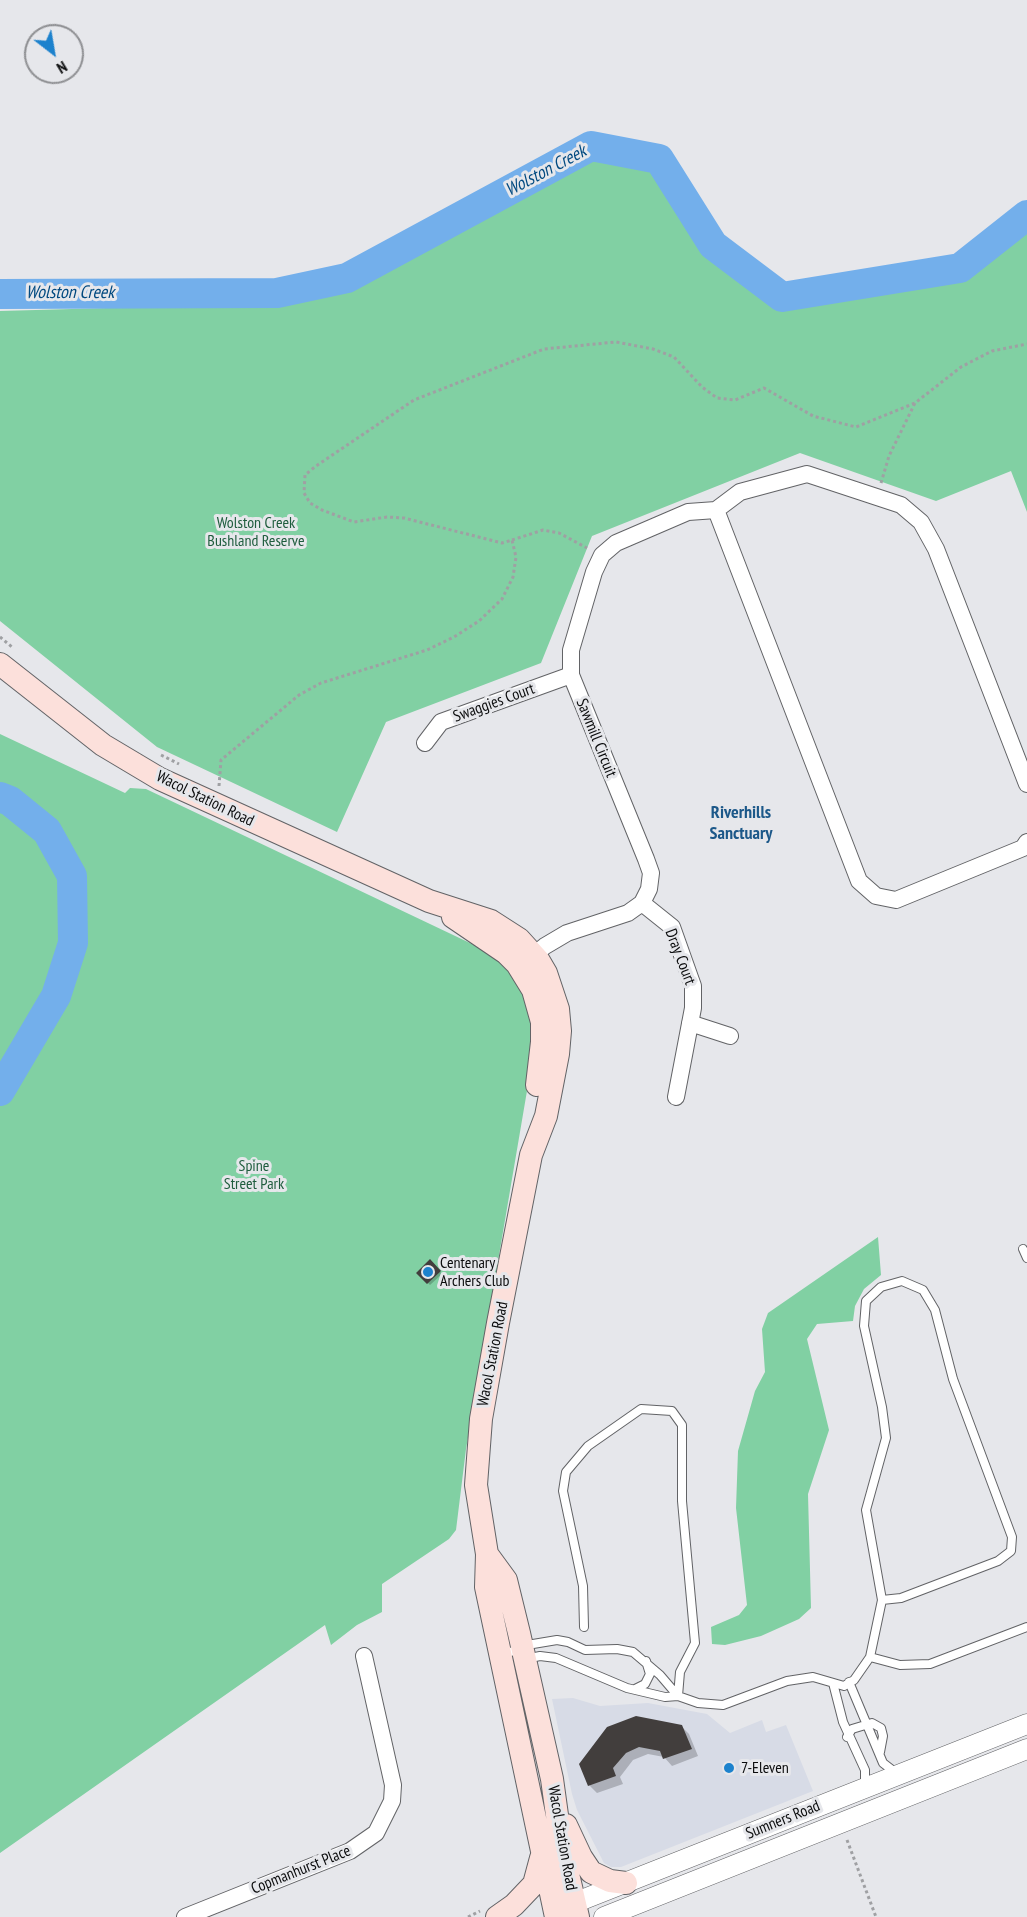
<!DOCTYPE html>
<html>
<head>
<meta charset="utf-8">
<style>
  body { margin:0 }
  #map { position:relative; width:1027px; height:1917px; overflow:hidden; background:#e6e7eb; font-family:"PT Sans Narrow",sans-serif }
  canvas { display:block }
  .north { position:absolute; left:24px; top:24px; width:60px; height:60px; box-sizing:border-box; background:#e6e7eb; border:2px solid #8e8f92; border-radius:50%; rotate:149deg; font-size:16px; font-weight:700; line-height:24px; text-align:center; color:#0b0c0d }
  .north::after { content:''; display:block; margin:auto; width:21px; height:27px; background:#1d82cd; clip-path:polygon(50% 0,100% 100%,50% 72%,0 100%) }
</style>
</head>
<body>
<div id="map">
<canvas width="1027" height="1917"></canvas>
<div class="north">N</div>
</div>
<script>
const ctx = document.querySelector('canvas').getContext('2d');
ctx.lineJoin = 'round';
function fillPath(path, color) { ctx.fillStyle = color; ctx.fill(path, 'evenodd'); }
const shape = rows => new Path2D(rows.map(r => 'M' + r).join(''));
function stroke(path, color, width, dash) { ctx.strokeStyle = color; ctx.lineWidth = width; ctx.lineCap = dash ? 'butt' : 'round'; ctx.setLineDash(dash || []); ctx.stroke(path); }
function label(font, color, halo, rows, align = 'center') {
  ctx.font = font + ' "PT Sans Narrow",sans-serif'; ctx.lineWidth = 6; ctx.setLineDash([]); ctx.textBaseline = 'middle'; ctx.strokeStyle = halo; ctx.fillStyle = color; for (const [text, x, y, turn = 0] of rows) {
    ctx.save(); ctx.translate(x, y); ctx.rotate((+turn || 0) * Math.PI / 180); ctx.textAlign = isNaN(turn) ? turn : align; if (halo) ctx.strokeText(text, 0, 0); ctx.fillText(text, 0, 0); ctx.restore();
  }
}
const built = shape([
  [573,1698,600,1706,648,1703,707,1714,730,1733,762,1720,766,1732,786,1725,813,1791,621,1867,611,1867,604,1863,577,1810,572,1794,552,1699]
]);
const green = shape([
  [592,159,653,168,709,253,784,311,965,277,1027,228,1027,512,1011,471,936,501,800,453,592,536,541,663,386,722,337,832,157,747,0,621,0,311,286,303,358,284],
  [0,734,125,793,130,788,146,789,491,953,500,959,524,988,533,1031,528,1085,466,1449,456,1530,449,1539,382,1584,382,1612,357,1625,331,1645,325,1625,0,1853],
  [878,1237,881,1275,864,1289,855,1306,853,1321,817,1324,807,1339,829,1430,808,1494,811,1608,799,1619,761,1636,725,1645,712,1644,711,1627,739,1615,747,1605,736,1508,738,1451,755,1391,765,1372,762,1329,768,1313]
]);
const shadow = shape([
  [430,1261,442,1274,430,1285,418,1273],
  [681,1726,689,1734,698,1756,672,1766,664,1757,648,1754,633,1760,620,1777,623,1784,597,1793,590,1786,580,1764]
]);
const river = shape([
  [0,294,277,293,347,278,591,146,659,159,713,245,782,297,960,268,1027,215],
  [0,797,10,801,47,831,72,876,73,943,56,996,0,1091]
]);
const building = shape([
  [430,1259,441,1271,427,1284,416,1273],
  [636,1716,682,1725,692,1749,663,1759,660,1751,639,1747,626,1753,613,1768,616,1776,588,1786,579,1764,607,1727]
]);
const path = shape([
  [881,483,889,456,915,403],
  [512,540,543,530,559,533,587,548],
  [0,637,12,647],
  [161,755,179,764],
  [219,786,221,760,299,695,321,683,427,650,454,637,479,621,502,599,513,577,516,557,512,540,502,543,404,518,387,517,354,522,322,510,310,503,304,493,305,475,316,466,414,400,544,349,616,342,653,349,674,357,702,387,717,398,735,400,764,388,813,416,856,427,915,403,961,367,992,351,1027,344],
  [847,1840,876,1917],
  [468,1917,480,1911]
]);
const service = shape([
  [1023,1249,1027,1258],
  [584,1627,583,1586,563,1491,566,1472,588,1446,641,1409,672,1411,682,1425,682,1501,695,1643,680,1672,678,1696],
  [502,1655,533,1644,557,1640,568,1642,585,1650,617,1649,633,1652,660,1675,678,1696],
  [870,1657,900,1665,930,1664,1027,1627],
  [525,1659,540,1656,556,1658,627,1688,665,1697,678,1696,698,1703,723,1705,787,1681,813,1677,844,1686,854,1680,870,1657,882,1600,866,1510,886,1438,882,1407,864,1326,866,1301,881,1287,902,1281,923,1290,935,1310,953,1379,1012,1537,1011,1551,998,1561,901,1598,882,1600],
  [849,1682,883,1763,896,1773],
  [833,1683,843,1722,865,1770,865,1781,862,1786],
  [635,1689,645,1684,650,1674,646,1661],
  [847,1737,852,1729,872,1723,881,1728,883,1736,880,1752]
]);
const minor = shape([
  [716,510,859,881,876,896,896,900,1023,848,1027,842],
  [425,743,441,722,571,675],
  [642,903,672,927,693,986,693,1008,676,1097],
  [525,962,545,946,567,933,628,913,642,903,649,889,651,873,646,859,571,675,571,650,594,572,602,555,616,543,688,512,716,510,740,492,807,474,901,505,921,522,936,549,1027,784],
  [690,1023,730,1036],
  [185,1917,350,1851,376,1833,392,1801,393,1785,364,1656]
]);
const tertiary = shape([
  [574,1903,1027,1724],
  [604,1917,1027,1749]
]);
const secondary = shape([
  [0,664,103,745,160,779,429,901,491,921,519,939,539,961,546,973,558,1009,560,1031,558,1054,546,1116,531,1155,498,1323,481,1419,476,1485,487,1554,486,1587,556,1917],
  [453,917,506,953,517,964,533,990,542,1022,542,1042,537,1085],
  [487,1554,506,1580,519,1633,552,1779,561,1844,578,1917],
  [566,1825,581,1857,591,1872,610,1881,626,1883],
  [497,1917,514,1905,534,1884,541,1858]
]);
const markers = [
  [428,1272,6,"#1d82cd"],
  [729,1768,6,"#1d82cd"]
];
const parkNames = [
  ["Wolston Creek",256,523],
  ["Bushland Reserve",256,541],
  ["Spine",254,1166],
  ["Street Park",254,1184]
];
const streetNames = [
  ["Swaggies Court",494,703,-20],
  ["Sawmill Circuit",596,738,68],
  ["Wacol Station Road",205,799,26],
  ["Dray Court",680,957,69],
  ["Wacol Station Road",493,1354,-79],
  ["Sumners Road",783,1820,-22],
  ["Wacol Station Road",562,1838,80],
  ["Copmanhurst Place",301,1870,-22]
];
const poiNames = [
  ["Centenary",440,1263],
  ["Archers Club",440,1281],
  ["7-Eleven",741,1768]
];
const waterNames = [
  ["Wolston Creek",546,171,-28],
  ["Wolston Creek",70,293]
];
const neighbourhoodNames = [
  ["Riverhills",741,813],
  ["Sanctuary",741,834]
];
fillPath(built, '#d7dbe6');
fillPath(green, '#81d0a3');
fillPath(shadow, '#0003');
stroke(river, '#73afeb', 30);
fillPath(building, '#423e3d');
stroke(service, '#626366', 10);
stroke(minor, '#626366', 18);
stroke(tertiary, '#626366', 21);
stroke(secondary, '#626366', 24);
stroke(path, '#9fa0a3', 3, [3, 3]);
stroke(service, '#fff', 8);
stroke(minor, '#fff', 16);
stroke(tertiary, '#fff', 20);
stroke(secondary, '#fce0db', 22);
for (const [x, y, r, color] of markers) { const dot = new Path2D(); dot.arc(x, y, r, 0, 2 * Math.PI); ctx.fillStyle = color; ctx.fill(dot); stroke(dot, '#e6e7eb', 2); }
label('16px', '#1f5d3e', '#e6e7eb', parkNames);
label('16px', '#0b0c0d', '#e6e7eb', streetNames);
label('16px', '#0b0c0d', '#e6e7eb', poiNames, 'left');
label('italic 18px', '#024a80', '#e6e7eb', waterNames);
label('bold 18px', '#1c5889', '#e6e7eb', neighbourhoodNames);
</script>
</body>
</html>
